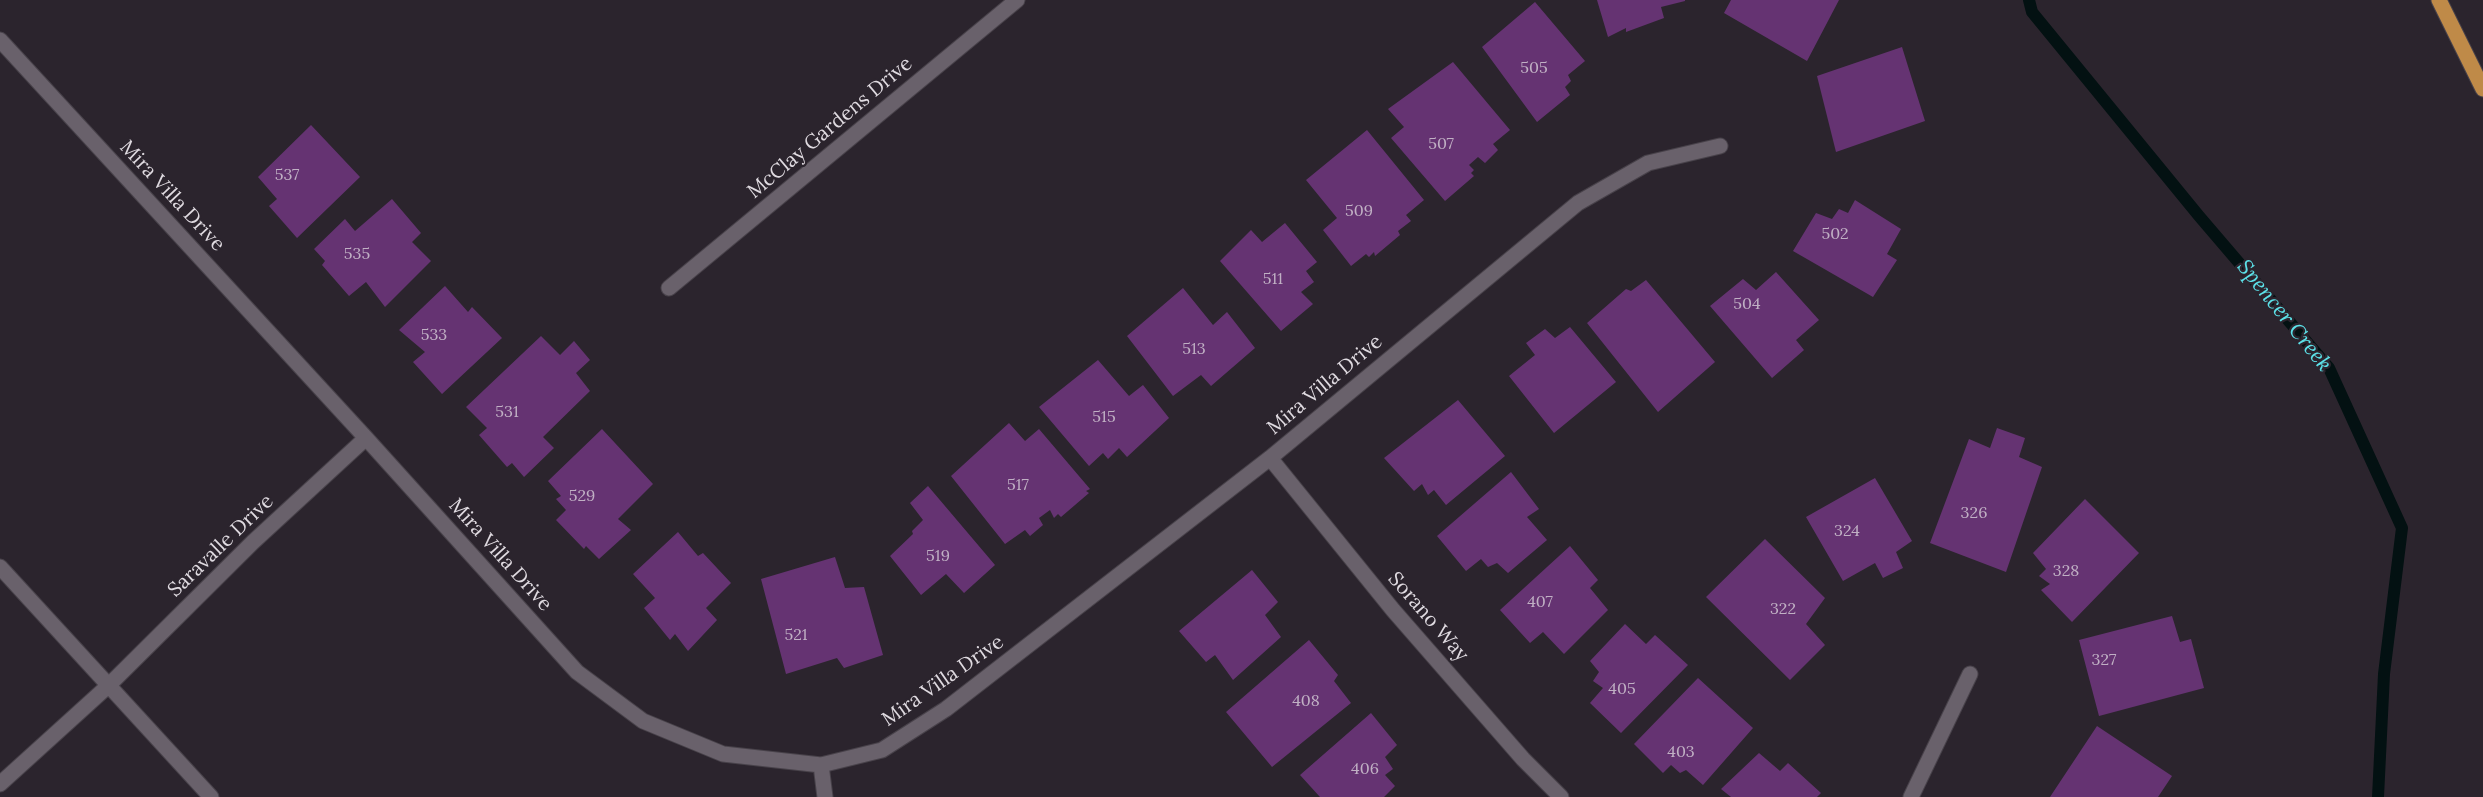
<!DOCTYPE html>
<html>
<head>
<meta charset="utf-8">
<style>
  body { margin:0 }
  canvas { display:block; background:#2b242d }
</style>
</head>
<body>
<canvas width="2483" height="797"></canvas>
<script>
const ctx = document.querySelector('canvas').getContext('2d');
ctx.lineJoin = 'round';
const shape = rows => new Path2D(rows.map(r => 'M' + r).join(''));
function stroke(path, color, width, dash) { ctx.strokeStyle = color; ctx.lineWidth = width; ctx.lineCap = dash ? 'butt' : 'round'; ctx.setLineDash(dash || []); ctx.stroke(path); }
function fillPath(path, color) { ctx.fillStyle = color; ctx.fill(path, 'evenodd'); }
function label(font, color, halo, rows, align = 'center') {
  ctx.font = font + ' Lora,serif'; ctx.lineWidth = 4.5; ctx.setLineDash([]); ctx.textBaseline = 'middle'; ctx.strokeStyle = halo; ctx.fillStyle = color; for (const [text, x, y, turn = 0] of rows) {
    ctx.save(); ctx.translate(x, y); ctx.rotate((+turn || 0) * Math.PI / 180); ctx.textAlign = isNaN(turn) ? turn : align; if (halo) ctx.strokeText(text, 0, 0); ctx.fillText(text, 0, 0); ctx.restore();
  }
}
const stream = shape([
  [2029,0,2032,12,2199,216,2329,368,2402,528,2384,674,2378,797]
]);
const building = shape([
  [1597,0,1685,0,1685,1,1661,7,1664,18,1626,32,1626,28,1608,37],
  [1731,0,1839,0,1807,61,1724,13],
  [1535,2,1585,61,1568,75,1571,81,1565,87,1570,95,1537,122,1482,47],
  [1902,47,1925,121,1836,152,1817,76],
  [1453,62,1510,130,1493,144,1498,150,1485,163,1478,157,1469,165,1474,170,1471,173,1474,176,1445,201,1391,138,1404,127,1388,109],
  [311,125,360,177,297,238,269,206,277,199,258,177],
  [1367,130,1424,200,1406,215,1411,221,1398,231,1400,235,1375,256,1374,252,1369,257,1366,254,1351,266,1323,230,1337,218,1306,180],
  [392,199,421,233,412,242,431,261,385,307,366,282,349,296,322,265,325,261,314,249,345,219,355,231],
  [1855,200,1901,229,1887,254,1897,260,1873,297,1793,251,1816,213,1832,219,1839,209,1848,213],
  [1285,223,1317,262,1306,271,1314,282,1301,292,1313,304,1281,331,1220,261,1251,230,1262,242],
  [1776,272,1819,320,1796,340,1804,350,1772,378,1710,306,1743,279,1756,290],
  [1646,280,1715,362,1658,412,1587,323,1626,289,1631,291],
  [445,286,468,312,472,307,502,338,442,394,413,362,425,352,399,330],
  [1183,288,1213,325,1227,312,1255,348,1211,386,1201,375,1173,396,1127,336],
  [1570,327,1616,382,1554,433,1509,376,1535,355,1526,343,1545,329,1555,338],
  [541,336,560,355,574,341,590,360,576,373,590,391,543,437,554,448,524,477,512,463,507,467,479,435,487,428,466,407],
  [1098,360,1129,396,1143,385,1169,418,1127,457,1119,448,1108,459,1103,453,1089,466,1039,407],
  [1458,400,1505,456,1446,505,1434,490,1428,495,1422,484,1414,491,1384,458],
  [1009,423,1025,441,1039,429,1090,489,1086,491,1089,493,1061,517,1058,514,1054,518,1050,510,1039,518,1043,525,1030,536,1025,530,1005,544,951,476],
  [1997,428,2025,438,2019,457,2042,467,2006,572,1930,543,1969,439,1990,448],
  [602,429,653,484,618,519,631,530,599,559,586,546,584,549,556,520,566,510,556,499,561,496,548,481],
  [1511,472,1539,509,1527,517,1547,540,1508,573,1497,563,1488,567,1481,559,1466,571,1437,536],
  [1875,478,1912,541,1896,552,1903,568,1883,578,1875,563,1843,581,1806,517],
  [928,486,995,565,964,593,946,574,921,595,890,556,913,534,912,531,923,520,910,503],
  [2085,499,2139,553,2072,622,2041,590,2050,584,2039,576,2046,569,2033,553],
  [678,532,698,556,703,553,731,583,706,608,717,620,688,651,675,634,670,640,644,608,655,598,633,574],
  [1765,539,1825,598,1806,624,1825,645,1790,680,1706,597],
  [1570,546,1598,580,1590,588,1608,610,1564,654,1543,632,1530,643,1500,610],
  [835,557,845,588,864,587,883,655,844,668,837,658,786,674,761,579],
  [1252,570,1278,602,1265,615,1281,637,1233,680,1215,655,1206,662,1179,631],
  [2172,616,2180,642,2191,639,2204,688,2099,716,2079,640],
  [1625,624,1646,644,1655,635,1688,665,1621,733,1590,703,1603,688,1593,681,1599,672,1590,661],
  [1309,640,1338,675,1334,681,1351,703,1272,767,1226,712],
  [1698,678,1753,728,1703,785,1686,770,1680,773,1671,765,1663,773,1634,744],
  [1371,713,1397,745,1385,757,1393,769,1385,775,1395,786,1384,797,1320,797,1300,775],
  [2097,726,2172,776,2158,797,2050,797],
  [1759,753,1780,771,1788,763,1821,793,1817,797,1731,797,1721,789]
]);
const minor = shape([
  [0,40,366,438,577,672,643,721,723,754,821,765,882,750,946,709,1270,458,1578,203,1648,163,1720,146],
  [669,288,1017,0],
  [1270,458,1393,610,1523,759,1561,797],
  [0,567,211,797],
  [821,765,825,797],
  [0,784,108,686,253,542,366,438],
  [1911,797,1970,674]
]);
const major = shape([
  [2439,0,2483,89]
]);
const numberNames = [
  ["505",1534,68],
  ["507",1441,144],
  ["537",287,175],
  ["509",1359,211],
  ["502",1835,234],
  ["535",357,254],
  ["511",1273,279],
  ["504",1747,304],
  ["533",434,335],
  ["513",1194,349],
  ["531",507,412],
  ["515",1104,417],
  ["517",1018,485],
  ["529",582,496],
  ["326",1974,513],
  ["324",1847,531],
  ["519",938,556],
  ["328",2066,571],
  ["407",1540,602],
  ["322",1783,609],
  ["521",796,635],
  ["327",2104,660],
  ["405",1622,689],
  ["408",1306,701],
  ["403",1681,752],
  ["406",1365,769]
];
const streetNames = [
  ["McClay Gardens Drive",830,128,-40],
  ["Mira Villa Drive",172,196,47],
  ["Mira Villa Drive",1325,385,-40],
  ["Saravalle Drive",221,546,-44],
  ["Mira Villa Drive",500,555,48],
  ["Sorano Way",1428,617,49],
  ["Mira Villa Drive",943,681,-35]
];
const waterNames = [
  ["Spencer Creek",2284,316,51]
];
stroke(stream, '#031112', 12);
fillPath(building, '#653372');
stroke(minor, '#48424a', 17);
stroke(major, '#48424a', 17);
stroke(minor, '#69616b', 15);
stroke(major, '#bf8a48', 15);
label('16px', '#c0b0c4', null, numberNames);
label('20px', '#dfdae0', '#2b242d', streetNames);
label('italic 21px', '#5ce1e8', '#2b242d', waterNames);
</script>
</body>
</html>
